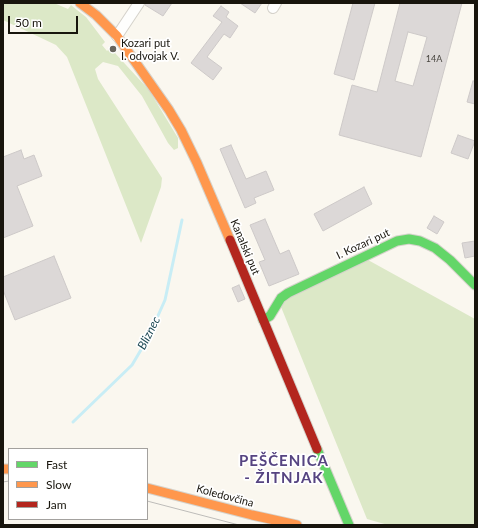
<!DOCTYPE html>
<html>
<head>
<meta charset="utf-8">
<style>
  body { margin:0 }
  #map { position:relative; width:478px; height:528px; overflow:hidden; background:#faf7ef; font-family:Lato,sans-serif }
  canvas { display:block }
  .frame { position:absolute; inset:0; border:4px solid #18150d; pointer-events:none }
  .legend { position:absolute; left:8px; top:448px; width:140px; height:72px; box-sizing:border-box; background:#fff; border:1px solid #a3a19e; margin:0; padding:5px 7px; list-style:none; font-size:12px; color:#18150d }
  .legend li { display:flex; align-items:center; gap:8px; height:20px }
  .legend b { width:20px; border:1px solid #a3a19e }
  .scale { position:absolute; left:8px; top:16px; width:70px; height:18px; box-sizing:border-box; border:2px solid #18150d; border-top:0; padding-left:5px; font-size:12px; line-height:14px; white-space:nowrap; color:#18150d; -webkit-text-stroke:3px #fff; paint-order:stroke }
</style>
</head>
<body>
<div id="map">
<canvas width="478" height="528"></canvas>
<div class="frame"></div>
<ul class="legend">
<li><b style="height:5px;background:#63d668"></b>Fast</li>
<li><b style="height:5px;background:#ff974d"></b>Slow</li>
<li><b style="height:5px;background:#b3261e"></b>Jam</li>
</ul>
<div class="scale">50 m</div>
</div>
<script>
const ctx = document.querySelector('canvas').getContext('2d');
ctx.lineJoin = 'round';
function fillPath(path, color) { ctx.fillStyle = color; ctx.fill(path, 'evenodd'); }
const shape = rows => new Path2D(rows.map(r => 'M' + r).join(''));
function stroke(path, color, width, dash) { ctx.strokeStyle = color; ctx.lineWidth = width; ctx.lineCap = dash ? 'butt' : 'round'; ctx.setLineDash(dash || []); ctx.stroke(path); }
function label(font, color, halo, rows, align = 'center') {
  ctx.font = font + ' Lato,sans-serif'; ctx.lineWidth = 3.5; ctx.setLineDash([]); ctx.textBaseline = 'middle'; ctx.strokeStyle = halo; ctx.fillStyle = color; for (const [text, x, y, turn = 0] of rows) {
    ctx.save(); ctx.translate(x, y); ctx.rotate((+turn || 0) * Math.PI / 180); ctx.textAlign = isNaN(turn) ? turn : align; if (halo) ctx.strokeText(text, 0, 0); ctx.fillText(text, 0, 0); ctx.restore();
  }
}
const green = shape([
  [3,3,54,3,68,9,71,5,77,10,86,17,105,42,102,45,107,51,110,48,115,53,149,90,178,138,178,148,174,150,168,143,142,96,118,66,103,62,95,69,98,79,162,178,161,187,141,243,67,57,56,45,3,20],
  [368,260,475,319,475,525,388,525,367,519,279,302]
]);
const stream = shape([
  [73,422,132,365,148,338,165,300,182,220]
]);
const building = shape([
  [145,3,172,3,163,16,145,5,145,3],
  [240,3,262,3,255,13,240,3],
  [353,3,375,3,354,80,334,74,353,3],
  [400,3,462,3,421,157,339,135,352,85,377,92,400,3],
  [408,32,427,37,413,86,395,81,408,32],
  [221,6,229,12,226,17,238,26,230,38,224,34,207,57,222,68,213,80,191,63,222,22,213,16,221,6],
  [473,81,475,81,475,104,467,102,473,81],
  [458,135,475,141,468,159,451,153,458,135],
  [231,145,246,179,266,171,274,190,254,198,256,203,245,208,220,149,231,145],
  [21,150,24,159,34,155,42,176,17,186,33,226,3,238,3,157,21,150],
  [364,187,372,204,323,231,314,214,364,187],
  [434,216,444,222,437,234,427,228,434,216],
  [265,219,280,254,289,250,299,274,269,286,259,262,265,260,250,225,265,219],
  [475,241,475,256,465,258,462,243,475,241],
  [54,256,71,298,15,320,3,290,3,277,54,256],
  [239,285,245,299,238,302,232,288,239,285]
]);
const street = shape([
  [273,8,276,3],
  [117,36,139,3]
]);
const fast = shape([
  [263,320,270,316,281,298,288,293,397,241,409,239,420,241,435,248,450,260,475,285],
  [317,449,349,525]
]);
const slow = shape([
  [80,3,96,15,117,36,169,110,181,130,197,163,230,240],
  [3,469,9,469],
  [147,488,252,515,297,525]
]);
const jam = shape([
  [230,240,317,449]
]);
const tram = shape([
  [3,482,9,481],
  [147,501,239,525]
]);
const markers = [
  [113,49,4,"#67645c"]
];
const numberNames = [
  ["14A",434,59]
];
const poiNames = [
  ["Kozari put",121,43],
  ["I. odvojak V.",121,56]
];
const streetNames = [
  ["I. Kozari put",363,244,-25],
  ["Kanalski put",245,247,67],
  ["Koledovčina",225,496,15]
];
const waterNames = [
  ["Bliznec",149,333,-63]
];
const districtNames = [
  ["PEŠČENICA",284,461],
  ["- ŽITNJAK",284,478]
];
fillPath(green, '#dce8c7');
stroke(stream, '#c8edf5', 3);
fillPath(building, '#dcd8d7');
stroke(building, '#cdc9c8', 1);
stroke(street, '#d5d2cb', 12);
stroke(fast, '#d5d2cb', 11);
stroke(slow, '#d5d2cb', 11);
stroke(jam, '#d5d2cb', 11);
stroke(street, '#fefefd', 10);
stroke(fast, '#63d668', 9);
stroke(slow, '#ff974d', 9);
stroke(jam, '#b3261e', 9);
stroke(tram, '#bdbcb9', 1);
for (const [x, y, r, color] of markers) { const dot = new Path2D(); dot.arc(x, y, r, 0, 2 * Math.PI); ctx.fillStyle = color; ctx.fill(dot); stroke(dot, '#fff', 1.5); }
label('9px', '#494640', null, numberNames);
label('11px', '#18150d', '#fff', poiNames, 'left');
label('11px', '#18150d', '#fff', streetNames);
label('italic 12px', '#214c57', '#fff', waterNames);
ctx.letterSpacing = '1px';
label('bold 15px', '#564481', '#fff', districtNames);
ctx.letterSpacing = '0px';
</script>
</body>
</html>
